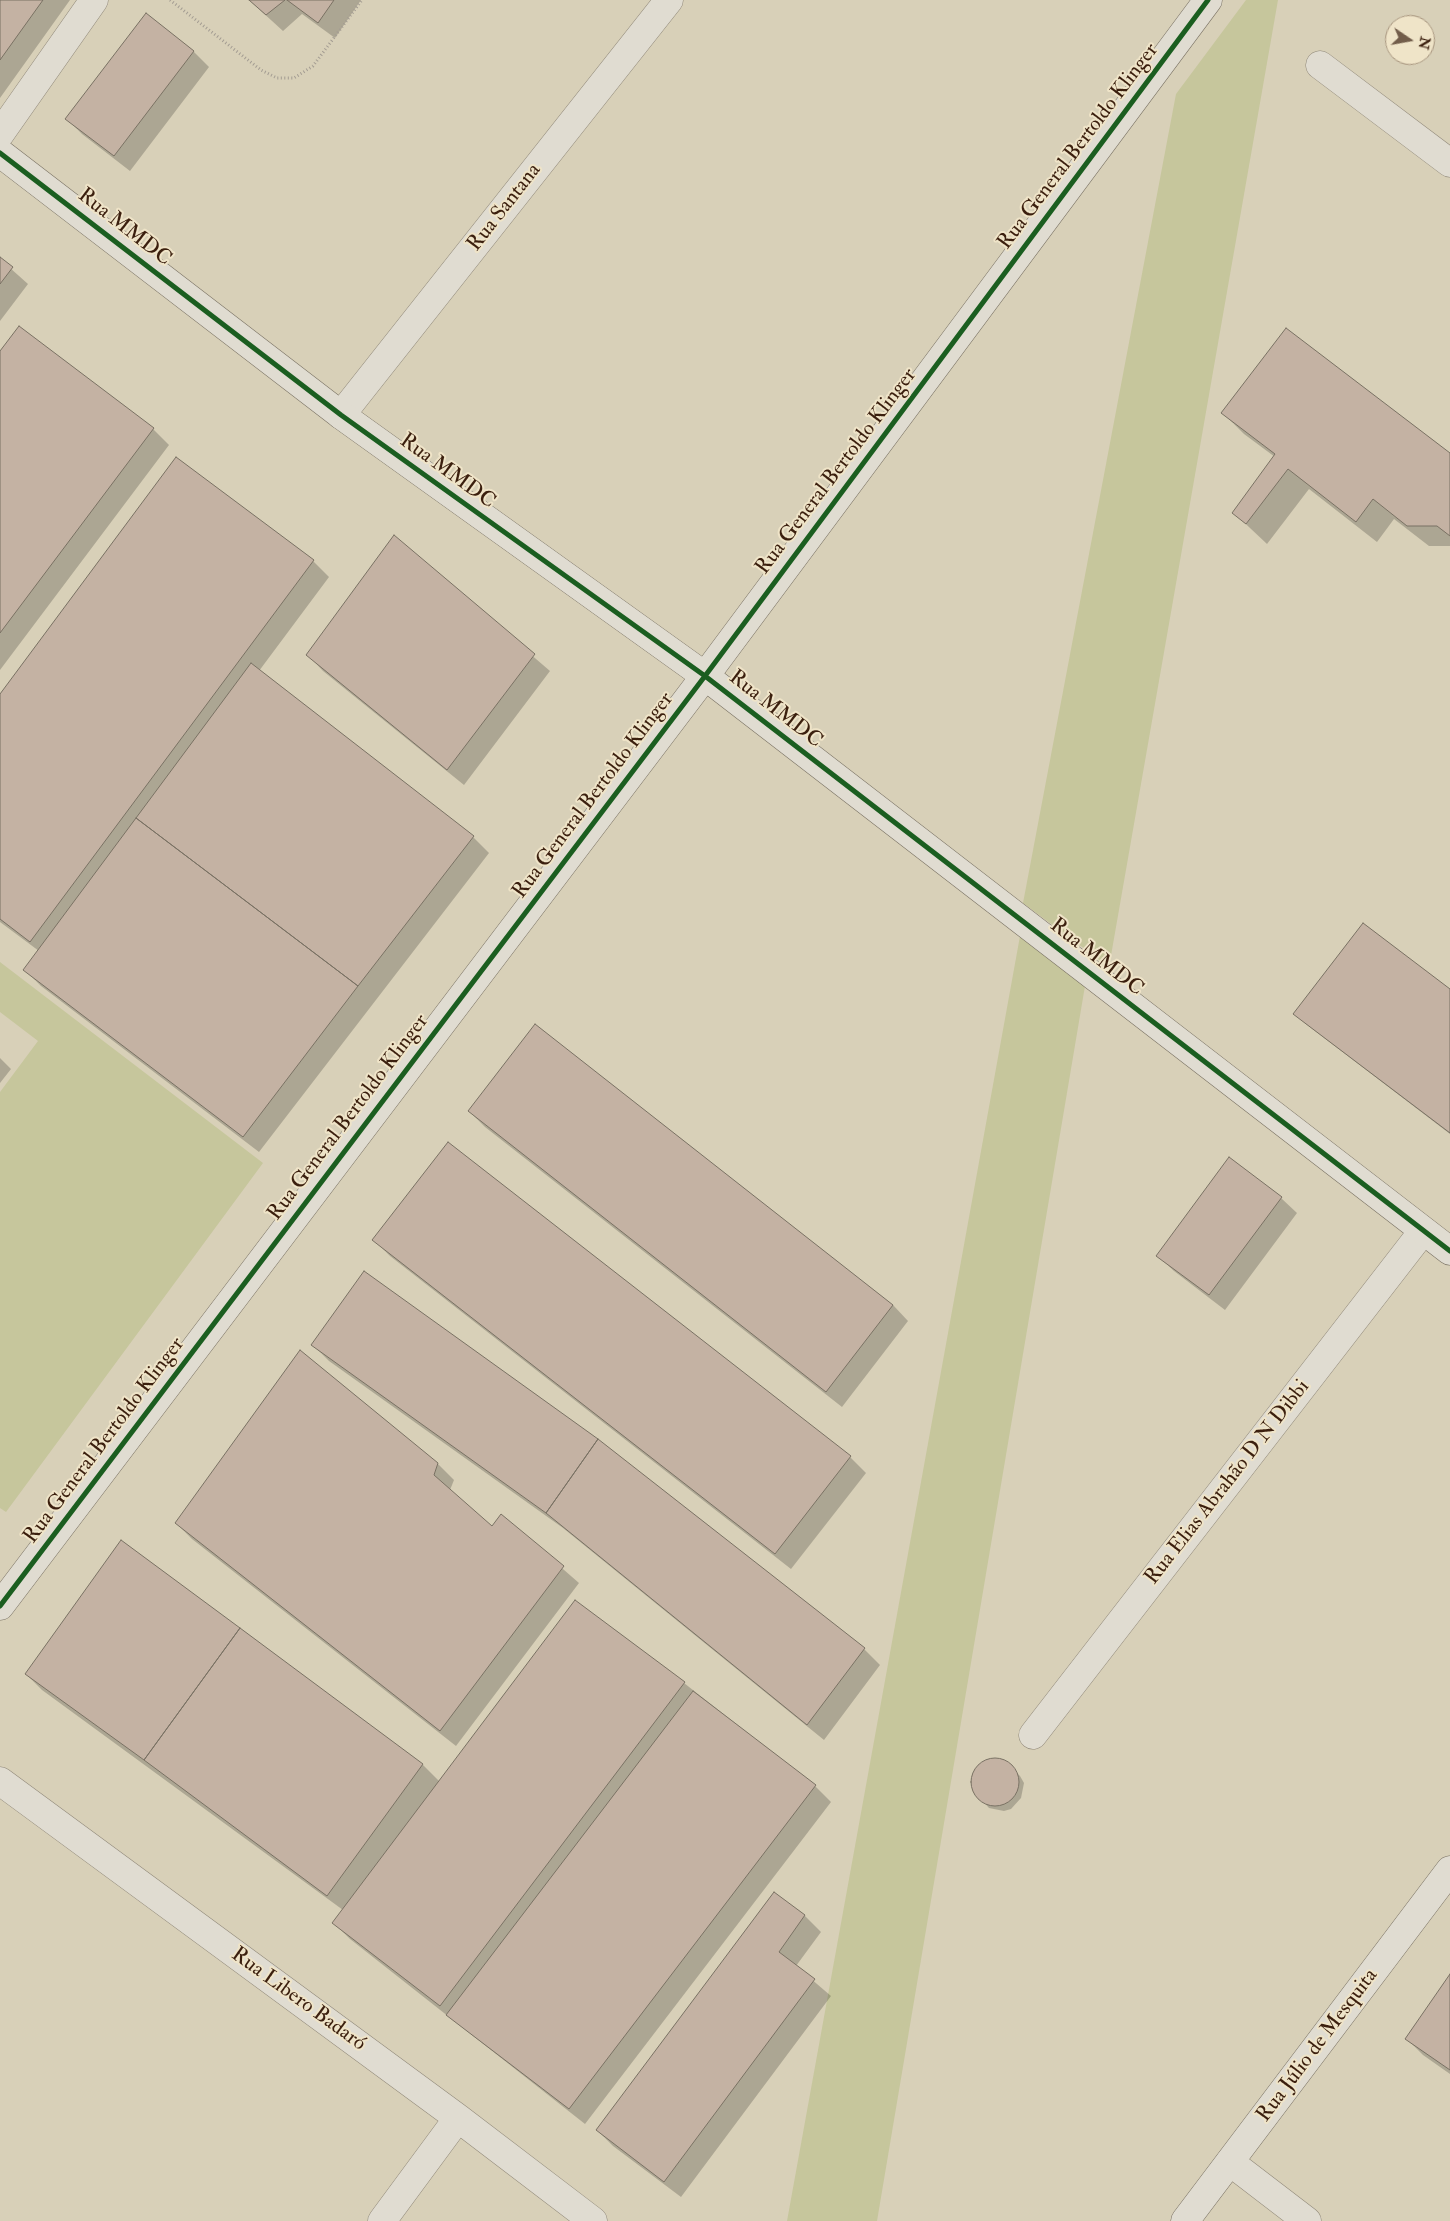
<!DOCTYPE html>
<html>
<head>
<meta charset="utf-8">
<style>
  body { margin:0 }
  #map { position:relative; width:1450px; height:2221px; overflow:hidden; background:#d8d0b8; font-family:"IM FELL Double Pica",serif }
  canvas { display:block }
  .north { position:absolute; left:1385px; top:15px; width:50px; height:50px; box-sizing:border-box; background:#efe4c8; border:1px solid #a7957e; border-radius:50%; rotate:102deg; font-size:14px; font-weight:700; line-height:20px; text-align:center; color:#3b1f0e }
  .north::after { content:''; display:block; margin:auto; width:18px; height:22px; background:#725d4a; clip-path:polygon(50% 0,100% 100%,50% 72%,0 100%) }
</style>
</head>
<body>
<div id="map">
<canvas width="1450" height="2221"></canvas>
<div class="north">N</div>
</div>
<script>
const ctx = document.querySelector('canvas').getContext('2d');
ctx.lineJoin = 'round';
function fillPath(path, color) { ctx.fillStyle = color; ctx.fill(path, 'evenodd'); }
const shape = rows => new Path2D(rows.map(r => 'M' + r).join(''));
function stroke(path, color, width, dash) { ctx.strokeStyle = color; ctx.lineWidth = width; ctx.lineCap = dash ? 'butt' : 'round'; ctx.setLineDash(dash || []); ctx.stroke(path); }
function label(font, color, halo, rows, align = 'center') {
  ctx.font = font + ' "IM FELL Double Pica",serif'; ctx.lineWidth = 4; ctx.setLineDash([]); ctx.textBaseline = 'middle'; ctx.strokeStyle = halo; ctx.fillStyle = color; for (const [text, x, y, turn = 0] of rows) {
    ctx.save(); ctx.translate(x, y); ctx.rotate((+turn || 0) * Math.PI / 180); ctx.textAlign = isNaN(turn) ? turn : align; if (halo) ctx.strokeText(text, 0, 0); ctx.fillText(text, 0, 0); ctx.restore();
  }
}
const green = shape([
  [1246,0,1278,0,1109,967,1023,903,1176,94],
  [1022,925,1087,974,877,2221,787,2221],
  [0,962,263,1163,6,1512,0,1508,0,1092,38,1041,0,1012]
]);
const shadow = shape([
  [0,0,70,0,0,98],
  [249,0,361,0,335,38,302,14,283,31],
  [193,51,209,67,130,171,82,134,66,118],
  [0,259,28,284,0,321],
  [0,353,153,429,169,445,0,670],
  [1223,413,1450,455,1450,546,1429,546,1394,519,1377,542,1309,489,1267,544,1233,512,1275,457,1244,434],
  [176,459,313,561,329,577,259,671,473,837,489,853,259,1152,41,986,25,970,39,951,0,922,0,696],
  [394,537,550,671,464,785,323,671,308,655],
  [1450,991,1450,1134,1306,1024,1295,1014],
  [0,1058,11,1069,0,1083],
  [469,1111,893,1305,908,1321,842,1407,485,1127],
  [448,1143,850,1457,866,1473,791,1569,390,1256,374,1240],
  [1281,1198,1297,1213,1225,1310,1174,1271,1158,1256],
  [313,1345,597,1440,864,1649,880,1665,824,1740,563,1528,329,1361],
  [438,1464,454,1480,450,1490,492,1528,501,1515,579,1583,456,1746,192,1539,176,1523],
  [121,1542,423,1765,440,1782,684,1683,815,1786,831,1802,585,2124,350,1939,334,1923,343,1910,42,1690,26,1674],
  [987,1760,1003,1760,1020,1776,1024,1783,1021,1798,1011,1809,1004,1811,989,1808,974,1791,972,1776,980,1764],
  [775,1894,805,1916,821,1932,796,1966,831,1996,681,2197,613,2146,597,2130],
  [1450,1976,1450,2074,1423,2055,1407,2039]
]);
const building = shape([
  [0,0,43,0,0,60,0,0],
  [249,0,285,0,266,15,249,0],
  [287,0,334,0,318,23,287,0],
  [146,13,194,51,114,156,65,119,146,13],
  [0,257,13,267,0,284,0,257],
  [19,326,154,428,0,633,0,351,19,326],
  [1286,328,1450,453,1450,536,1437,526,1407,526,1373,499,1356,522,1288,469,1246,524,1232,513,1275,454,1221,413,1286,328],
  [176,457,314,560,30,942,0,919,0,694,176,457],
  [394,535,535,654,447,770,306,655,394,535],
  [251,663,474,836,358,986,136,818,251,663],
  [136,818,358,986,243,1137,23,970,136,818],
  [1363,923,1450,989,1450,1133,1293,1014,1363,923],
  [535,1024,893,1305,826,1392,468,1111,535,1024],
  [448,1142,851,1456,775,1554,372,1240,448,1142],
  [1229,1157,1282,1197,1209,1295,1156,1256,1229,1157],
  [364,1271,598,1439,546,1513,311,1345,364,1271],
  [300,1350,438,1463,434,1475,492,1526,501,1514,564,1566,440,1731,175,1523,300,1350],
  [598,1439,865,1648,807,1725,546,1513,598,1439],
  [121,1540,240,1628,144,1760,25,1674,121,1540],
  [575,1600,685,1682,440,2006,332,1923,575,1600],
  [240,1628,423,1764,327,1896,144,1760,240,1628],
  [693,1691,816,1785,569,2109,446,2015,693,1691],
  '971 1782a24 24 0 1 1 48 0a24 24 0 1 1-48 0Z',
  [774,1892,805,1915,779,1952,815,1979,664,2182,596,2130,774,1892],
  [1450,1974,1450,2070,1405,2039,1450,1974]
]);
const path = shape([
  [170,0,261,70,277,78,294,78,313,66,362,0]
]);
const street = shape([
  [1320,65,1450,163],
  [0,134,94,0],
  [341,415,669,0],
  [1033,1735,1423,1231],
  [0,1781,458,2118,593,2221],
  [1230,2162,1307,2221],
  [382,2221,458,2118]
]);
const secondary = shape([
  [0,153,341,415,705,676,1450,1251],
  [0,1606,705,676,1208,0],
  [1185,2221,1450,1870]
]);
const cycleway = shape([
  [0,153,341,415,705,676,1450,1251],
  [0,1606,705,676,1208,0]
]);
const streetNames = [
  ["Rua General Bertoldo Klinger",1079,147,-53],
  ["Rua Santana",505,208,-52],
  ["Rua MMDC",124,228,38],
  ["Rua MMDC",447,472,36],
  ["Rua General Bertoldo Klinger",837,472,-53],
  ["Rua MMDC",775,710,38],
  ["Rua General Bertoldo Klinger",594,796,-53],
  ["Rua MMDC",1096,958,38],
  ["Rua General Bertoldo Klinger",349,1118,-53],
  ["Rua General Bertoldo Klinger",105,1441,-53],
  ["Rua Elias Abrahão D N Dibbi",1228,1483,-52],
  ["Rua Libero Badaró",298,2000,36],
  ["Rua Júlio de Mesquita",1318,2046,-53]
];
fillPath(green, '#c6c69c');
fillPath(shadow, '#0003');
fillPath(building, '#c4b2a3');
stroke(building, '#797163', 1);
stroke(street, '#908879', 29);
stroke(secondary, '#797163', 29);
stroke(path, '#a39c92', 3, [1, 2.5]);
stroke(street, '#e0dcd1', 28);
stroke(secondary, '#e0dcd1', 28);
stroke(cycleway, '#1b5e20', 5);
label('21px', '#3b1f0e', '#efe4c8', streetNames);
</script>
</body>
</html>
